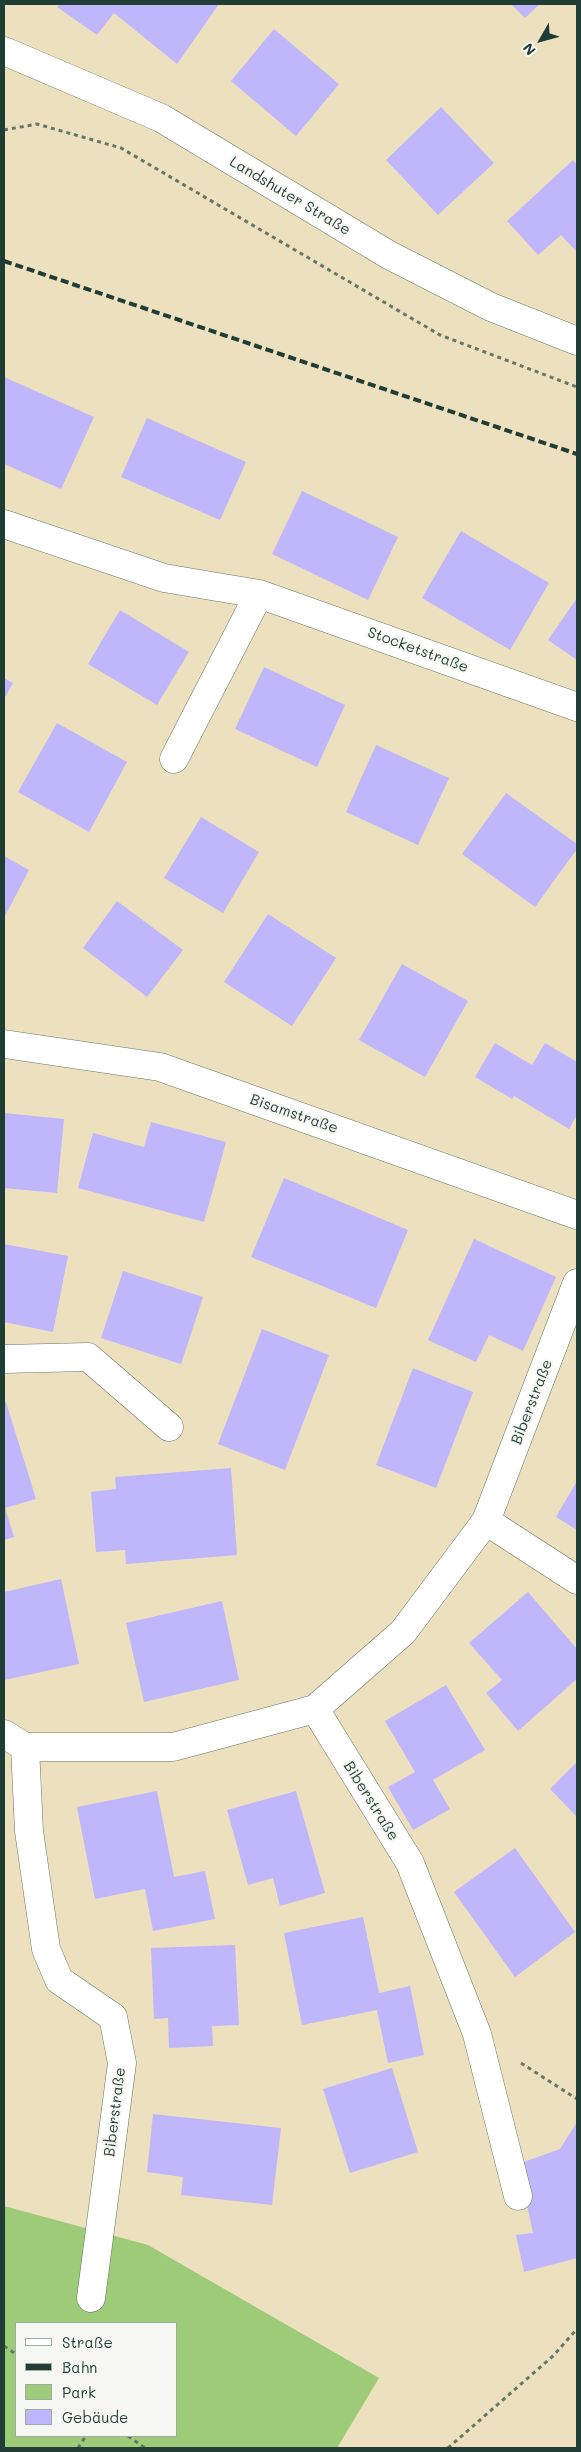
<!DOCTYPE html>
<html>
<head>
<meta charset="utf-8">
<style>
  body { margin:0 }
  #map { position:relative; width:581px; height:2452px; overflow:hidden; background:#ece0bf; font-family:Mali,sans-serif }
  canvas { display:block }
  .frame { position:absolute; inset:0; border:5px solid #1f3d34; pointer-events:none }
  .legend { position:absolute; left:15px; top:2322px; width:162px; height:115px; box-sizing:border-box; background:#f6f6f2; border:1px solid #a0aca6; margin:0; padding:6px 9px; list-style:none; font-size:15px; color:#1f3d34 }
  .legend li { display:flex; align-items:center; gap:10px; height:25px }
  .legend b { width:25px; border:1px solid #a0aca6 }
  .north { position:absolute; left:516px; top:15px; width:50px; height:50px; -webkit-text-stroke:4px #f6f6f2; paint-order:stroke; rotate:232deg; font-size:14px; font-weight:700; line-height:20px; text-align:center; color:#1f3d34 }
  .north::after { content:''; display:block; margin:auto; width:18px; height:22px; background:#1f3d34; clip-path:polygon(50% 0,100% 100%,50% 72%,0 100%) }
</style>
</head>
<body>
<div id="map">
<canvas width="581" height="2452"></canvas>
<div class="frame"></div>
<ul class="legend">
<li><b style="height:6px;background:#fff"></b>Straße</li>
<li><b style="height:6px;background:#1f3d34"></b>Bahn</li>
<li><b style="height:14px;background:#9dcb78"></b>Park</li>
<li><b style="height:14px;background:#c0b6fb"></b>Gebäude</li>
</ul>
<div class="north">N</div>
</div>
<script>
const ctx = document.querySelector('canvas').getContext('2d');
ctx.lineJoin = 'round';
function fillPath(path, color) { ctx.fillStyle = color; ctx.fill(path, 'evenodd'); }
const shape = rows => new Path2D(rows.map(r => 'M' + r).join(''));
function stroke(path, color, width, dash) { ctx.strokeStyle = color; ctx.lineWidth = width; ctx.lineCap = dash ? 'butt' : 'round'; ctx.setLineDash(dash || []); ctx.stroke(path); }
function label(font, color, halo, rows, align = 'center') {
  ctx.font = font + ' Mali,sans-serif'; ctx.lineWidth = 4; ctx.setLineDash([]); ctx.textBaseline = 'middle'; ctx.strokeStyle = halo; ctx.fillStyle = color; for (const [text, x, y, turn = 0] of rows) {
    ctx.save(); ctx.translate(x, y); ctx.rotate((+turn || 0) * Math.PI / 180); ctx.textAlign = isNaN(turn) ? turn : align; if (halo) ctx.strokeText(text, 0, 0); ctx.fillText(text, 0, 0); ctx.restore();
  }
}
const green = shape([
  [4,2206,148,2245,379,2378,337,2448,4,2448],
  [16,2323,176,2323,176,2436,16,2436]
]);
const building = shape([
  [60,4,219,4,177,64,114,13,97,35,57,7],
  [511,4,540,4,525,18],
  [274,29,339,84,296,136,231,81],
  [441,107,494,163,438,215,386,160],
  [573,160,577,165,577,252,561,235,538,255,507,221],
  [4,377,94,417,61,489,4,464],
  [147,418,246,462,220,520,121,477],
  [302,491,398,537,368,600,272,554],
  [461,531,549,583,510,650,422,598],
  [577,598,577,660,548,640],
  [120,610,189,652,157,705,88,664],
  [264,667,345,705,317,767,235,729],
  [4,678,13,683,4,699],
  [57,723,127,762,89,832,18,792],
  [376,745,449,778,418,845,346,812],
  [506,793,577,844,577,849,535,907,462,854],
  [201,817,259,852,223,913,164,878],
  [4,856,29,870,4,918],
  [117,901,183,950,147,997,83,948],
  [268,914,336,958,292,1026,224,982],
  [402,964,468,1001,425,1077,359,1040],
  [495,1043,532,1065,545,1043,577,1062,577,1115,569,1129,514,1096,512,1099,475,1077],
  [4,1113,64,1119,57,1193,4,1188],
  [151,1122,226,1142,204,1222,78,1188,93,1133,144,1147],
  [284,1178,408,1230,376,1308,251,1257],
  [474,1239,556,1277,523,1351,489,1335,476,1362,428,1340],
  [4,1244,68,1256,53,1332,4,1322],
  [123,1271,203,1297,181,1364,101,1338],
  [262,1329,329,1355,285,1470,218,1444],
  [413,1368,473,1392,436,1488,376,1465],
  [6,1402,36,1499,5,1508,14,1537,4,1540,4,1403],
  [231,1468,237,1555,126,1564,125,1550,96,1552,91,1492,116,1489,115,1477],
  [577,1481,577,1530,556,1517],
  [61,1579,79,1664,4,1680,4,1592],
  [528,1592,577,1649,577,1679,518,1731,486,1693,502,1680,469,1643],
  [222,1601,239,1680,144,1702,126,1623],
  [446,1685,485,1750,433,1780,450,1809,413,1830,388,1787,415,1772,385,1721],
  [577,1762,577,1817,550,1789],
  [157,1791,174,1877,205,1871,215,1919,153,1931,145,1889,95,1899,77,1807],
  [296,1791,325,1893,280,1906,273,1878,248,1885,227,1810],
  [515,1848,575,1932,515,1977,454,1892],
  [363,1917,379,1993,410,1986,424,2055,388,2063,377,2010,302,2025,284,1933],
  [235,1945,239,2025,212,2026,213,2046,169,2048,168,2018,154,2019,151,1948],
  [392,2068,418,2152,350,2173,323,2089],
  [153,2114,281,2128,272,2205,181,2195,183,2177,147,2172],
  [577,2122,577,2258,524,2272,516,2235,533,2233,518,2164,560,2149]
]);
const path = shape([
  [4,130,37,124,121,148,440,335,577,387],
  [521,2063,577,2099],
  [4,2346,16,2354],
  [128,2436,145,2448],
  [78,2448,86,2436],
  [448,2448,553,2356,577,2329]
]);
const minor = shape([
  [4,51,161,118,389,255,491,307,577,341],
  [4,524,164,578,259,594,577,707],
  [174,759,259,594],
  [4,1044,160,1067,577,1215],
  [4,1359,88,1357,169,1427],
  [486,1521,577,1580],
  [315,1709,410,1863,477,2034,518,2196],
  [4,1734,25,1747,173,1747,315,1709,403,1632,486,1521,577,1283],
  [25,1747,29,1831,46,1949,59,1980,113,2017,122,2063,91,2298]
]);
const rail = shape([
  [4,261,577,454]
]);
const streetNames = [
  ["Landshuter Straße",290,196,31],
  ["Stocketstraße",418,650,20],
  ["Bisamstraße",294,1114,19],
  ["Biberstraße",532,1402,-69],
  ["Biberstraße",371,1801,58],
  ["Biberstraße",115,2112,-83]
];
fillPath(green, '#9dcb78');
fillPath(building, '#c0b6fb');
stroke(minor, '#677665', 29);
stroke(path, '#677665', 3, [4, 4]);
stroke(minor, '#fff', 28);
stroke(rail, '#1f3d34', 4, [8, 4]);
label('15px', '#1f3d34', '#f6f6f2', streetNames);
</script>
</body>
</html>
